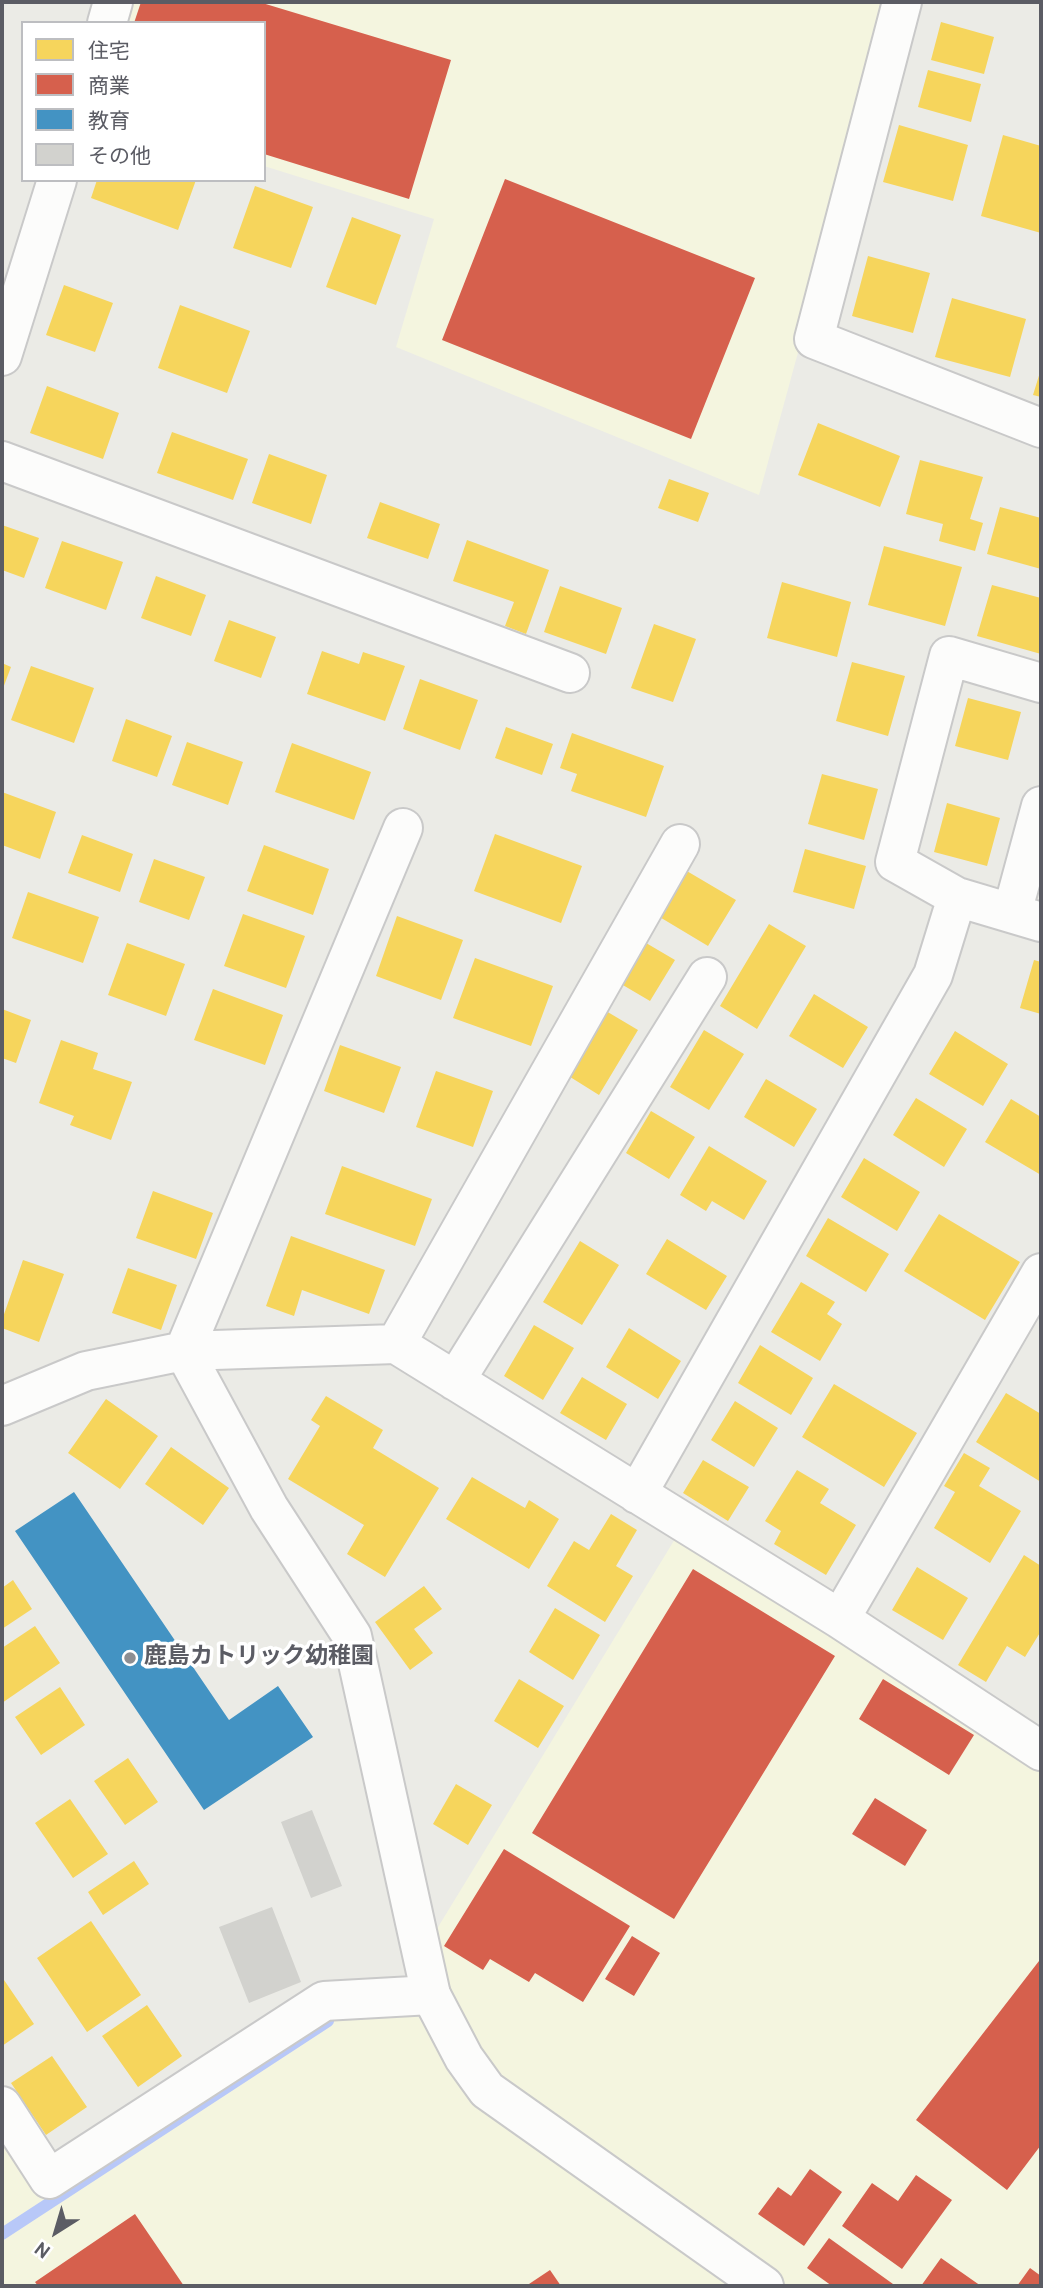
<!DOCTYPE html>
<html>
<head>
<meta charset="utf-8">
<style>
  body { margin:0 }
  #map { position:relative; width:1043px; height:2288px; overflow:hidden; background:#ebebe6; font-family:Overpass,"Noto Sans JP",sans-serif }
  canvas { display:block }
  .frame { position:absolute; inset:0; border:4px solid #5b5c64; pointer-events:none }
  .legend { position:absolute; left:21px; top:21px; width:245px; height:161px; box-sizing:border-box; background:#fff; border:2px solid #bdbec1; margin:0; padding:9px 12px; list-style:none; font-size:21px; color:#5b5c64 }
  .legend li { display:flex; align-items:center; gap:14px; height:35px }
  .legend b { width:35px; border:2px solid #bdbec1 }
  .north { position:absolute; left:21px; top:2197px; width:70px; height:70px; -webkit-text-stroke:5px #fff; paint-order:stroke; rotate:217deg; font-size:19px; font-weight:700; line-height:28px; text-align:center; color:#5b5c64 }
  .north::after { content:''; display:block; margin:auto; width:24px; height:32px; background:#5b5c64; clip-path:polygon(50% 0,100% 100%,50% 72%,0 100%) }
</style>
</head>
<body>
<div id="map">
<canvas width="1043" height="2288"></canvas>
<div class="frame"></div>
<ul class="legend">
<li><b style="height:19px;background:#f6d55c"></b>住宅</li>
<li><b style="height:19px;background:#d6604d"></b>商業</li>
<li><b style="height:19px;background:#4393c3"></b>教育</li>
<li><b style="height:19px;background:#d2d2ce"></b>その他</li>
</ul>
<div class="north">N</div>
</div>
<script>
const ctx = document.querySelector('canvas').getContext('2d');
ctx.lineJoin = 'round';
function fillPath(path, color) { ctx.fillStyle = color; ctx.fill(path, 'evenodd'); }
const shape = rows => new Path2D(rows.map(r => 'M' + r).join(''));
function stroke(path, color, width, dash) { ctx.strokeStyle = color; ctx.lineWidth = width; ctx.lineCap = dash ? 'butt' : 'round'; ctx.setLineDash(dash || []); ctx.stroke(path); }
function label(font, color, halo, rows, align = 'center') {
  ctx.font = font + ' Overpass,"Noto Sans JP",sans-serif'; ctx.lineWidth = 7; ctx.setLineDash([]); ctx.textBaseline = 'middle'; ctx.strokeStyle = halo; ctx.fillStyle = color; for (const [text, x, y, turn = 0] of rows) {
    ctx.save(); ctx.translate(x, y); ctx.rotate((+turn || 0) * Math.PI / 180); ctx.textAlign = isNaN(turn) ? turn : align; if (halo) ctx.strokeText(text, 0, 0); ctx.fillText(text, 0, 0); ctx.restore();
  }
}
const commercial = shape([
  [122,2,894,2,759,495,396,347,434,219,264,166,264,23,117,23],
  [675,1539,1041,1770,1041,2286,2,2286,2,2133,46,2199,328,2014,449,1996,432,1937]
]);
const homes = shape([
  [941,22,994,37,984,74,931,60],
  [928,70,981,84,971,122,918,107],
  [899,125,968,145,953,201,883,182],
  [1003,135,1041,146,1041,233,981,216],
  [97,180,196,180,178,230,91,198],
  [255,186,313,207,291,268,233,248],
  [352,217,401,235,376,305,326,287],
  [868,256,930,273,913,333,852,316],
  [64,285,113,303,95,352,46,335],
  [952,298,1026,319,1010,377,935,357],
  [180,305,250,331,227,393,158,368],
  [1041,369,1041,397,1033,395],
  [47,386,119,413,103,459,30,433],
  [818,423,900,456,880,507,798,475],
  [172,432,248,459,233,500,157,473],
  [269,454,327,475,311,524,252,503],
  [920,460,983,477,970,519,983,523,975,551,939,541,943,524,906,514],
  [669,479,709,493,698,522,658,508],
  [380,502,440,524,428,559,367,538],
  [1000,507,1041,518,1041,569,987,554],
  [2,525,39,538,24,578,2,570],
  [467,540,549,570,526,634,505,626,514,602,453,581],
  [62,541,123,562,106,610,45,588],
  [884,546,962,567,945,626,868,605],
  [156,576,206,595,191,636,141,618],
  [782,582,851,602,837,657,767,638],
  [992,585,1041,598,1041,654,977,636],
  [560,586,622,608,606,654,544,632],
  [229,620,276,637,261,678,214,661],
  [654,624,696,639,673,702,631,688],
  [322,651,359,664,363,652,405,666,385,721,307,694],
  [852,662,905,676,888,736,836,721],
  [2,663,11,667,2,691],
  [31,666,94,688,74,743,11,720],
  [420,679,478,700,460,750,403,729],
  [968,698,1021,712,1008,760,955,746],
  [126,719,172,736,157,777,112,761],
  [506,727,553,744,542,775,495,758],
  [572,733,664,766,646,817,571,791,577,774,560,768],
  [187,742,243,762,228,805,172,785],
  [292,743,371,772,354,820,275,792],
  [822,774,878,789,864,840,808,824],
  [2,792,56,812,40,859,2,845],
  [947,803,1000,818,987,866,934,852],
  [495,834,582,866,561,923,474,891],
  [82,835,133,854,120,892,68,873],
  [264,845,329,869,313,915,247,891],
  [805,849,866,866,854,909,793,892],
  [154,859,205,877,189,920,139,902],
  [680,867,736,900,708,946,653,913],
  [28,892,99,917,83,963,12,938],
  [243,914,305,936,286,988,224,966],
  [397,916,463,940,441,1000,376,976],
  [769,924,806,946,757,1029,720,1006],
  [641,940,675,960,650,1001,616,981],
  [127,943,185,964,166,1016,108,995],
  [475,958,553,986,531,1046,453,1018],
  [1034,960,1041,962,1041,1014,1020,1008],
  [213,989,283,1015,265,1065,194,1040],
  [814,994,868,1027,843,1068,789,1036],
  [2,1009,31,1020,16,1063,2,1058],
  [606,1011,638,1030,599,1095,567,1075],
  [704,1030,744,1054,709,1110,670,1087],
  [955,1031,1008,1064,983,1106,929,1074],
  [61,1040,98,1053,93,1069,132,1082,111,1140,70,1125,74,1116,39,1103],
  [340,1045,401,1067,384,1113,324,1091],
  [436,1071,493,1091,473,1147,416,1127],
  [766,1079,817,1109,794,1147,744,1117],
  [916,1098,967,1129,944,1167,893,1135],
  [1011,1099,1041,1117,1041,1175,985,1142],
  [651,1111,695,1137,669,1179,626,1153],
  [709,1146,767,1181,744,1220,712,1201,706,1211,680,1195],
  [864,1158,920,1192,897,1231,841,1197],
  [342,1166,432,1199,415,1246,325,1214],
  [153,1191,213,1213,196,1259,136,1238],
  [939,1214,1020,1262,985,1320,904,1271],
  [828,1218,889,1254,866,1292,806,1256],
  [291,1236,385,1270,369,1314,302,1290,294,1316,266,1306],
  [667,1239,727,1276,706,1310,646,1274],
  [580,1241,619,1265,582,1325,543,1302],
  [23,1260,64,1274,39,1342,2,1328,2,1320],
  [128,1268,177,1285,161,1330,112,1313],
  [801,1282,835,1302,827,1314,842,1324,820,1361,771,1332],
  [534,1325,574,1348,543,1400,504,1376],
  [629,1328,681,1361,658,1399,606,1367],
  [760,1345,813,1378,791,1415,738,1383],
  [582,1377,627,1404,606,1440,560,1413],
  [834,1384,917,1433,884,1487,802,1437],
  [1006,1393,1041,1414,1041,1482,976,1442],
  [326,1396,383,1430,373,1448,439,1488,385,1577,347,1554,364,1525,288,1479,320,1426,311,1420],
  [106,1399,158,1436,120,1489,68,1453],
  [735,1401,778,1428,754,1467,711,1440],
  [171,1447,229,1488,203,1525,145,1484],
  [964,1453,990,1468,979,1486,1021,1511,990,1563,934,1528,955,1492,944,1486],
  [703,1460,749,1487,728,1521,683,1493],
  [797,1470,829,1489,820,1503,856,1525,826,1575,774,1544,781,1531,765,1521],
  [472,1477,525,1508,529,1500,559,1519,529,1569,446,1519],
  [611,1514,637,1530,616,1566,633,1576,605,1622,547,1586,574,1541,589,1550],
  [1024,1555,1041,1566,1041,1631,1025,1657,1007,1646,986,1682,958,1665],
  [917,1567,968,1598,943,1640,892,1610],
  [13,1580,32,1609,2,1629,2,1588],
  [424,1586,442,1609,414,1629,433,1653,410,1670,375,1622],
  [555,1608,600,1635,573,1680,529,1652],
  [35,1626,60,1663,2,1703,2,1648],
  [519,1679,564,1706,538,1748,494,1721],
  [60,1687,85,1725,41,1755,15,1717],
  [128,1758,158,1802,125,1825,94,1781],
  [456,1784,492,1805,468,1845,433,1824],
  [70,1799,108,1854,73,1878,35,1823],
  [134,1861,149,1884,103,1915,88,1892],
  [91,1921,141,1995,87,2032,37,1958],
  [2,1977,34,2024,2,2046],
  [147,2005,182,2056,138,2087,102,2036],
  [52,2056,87,2107,46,2135,11,2083]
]);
const shops = shape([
  [141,2,259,2,451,60,409,199,264,154,264,23,134,23],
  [505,179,755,278,691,439,442,340],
  [693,1569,835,1656,674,1919,532,1833],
  [883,1679,974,1735,949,1775,859,1719],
  [875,1798,927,1830,905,1866,852,1834],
  [504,1849,630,1926,583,2002,535,1973,529,1982,490,1959,483,1970,444,1946],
  [632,1936,660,1953,634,1996,605,1979],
  [1039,1961,1041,2145,1007,2190,916,2120],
  [810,2169,842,2192,804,2246,758,2214,778,2187,791,2196],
  [916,2175,952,2200,902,2269,842,2226,872,2183,898,2201],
  [135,2214,184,2286,38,2286,35,2282],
  [829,2238,893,2284,891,2286,832,2286,807,2268],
  [941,2258,981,2286,921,2286],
  [1030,2268,1041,2276,1041,2286,1017,2286],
  [550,2270,561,2286,526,2286]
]);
const schools = shape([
  [74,1492,229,1720,278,1686,313,1737,204,1810,15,1531]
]);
const stream = shape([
  [2,2234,328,2021]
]);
const building = shape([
  [312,1810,342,1886,311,1898,281,1822],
  [272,1907,301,1982,249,2003,219,1927]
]);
const street = shape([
  [902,2,814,339,1041,428],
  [107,23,113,2],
  [2,356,57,180],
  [2,461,570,673],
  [957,897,895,862,949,656,1041,683],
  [1012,913,1041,806],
  [396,1344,680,844],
  [184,1351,403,828],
  [455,1381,707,977],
  [2,1406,86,1371,184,1351,396,1344,840,1619,1041,1751],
  [637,1494,933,975,957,897,1041,922],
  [840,1619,1041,1273],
  [2,2106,49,2179,324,2001,431,1995,352,1636,269,1508,184,1351]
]);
const secondary = shape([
  [431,1995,464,2058,487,2090,764,2286]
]);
const markers = [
  [130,1658,7,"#8d8e92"]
];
const poiNames = [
  ["鹿島カトリック幼稚園",144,1658]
];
fillPath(commercial, '#f4f5df');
fillPath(homes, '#f6d55c');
fillPath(shops, '#d6604d');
fillPath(schools, '#4393c3');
stroke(stream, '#b8c8f8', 12);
fillPath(building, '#d2d2ce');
stroke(street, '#c9c9c9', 42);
stroke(secondary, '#c9c9c9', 42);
stroke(street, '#fcfcfb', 38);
stroke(secondary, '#fcfcfb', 38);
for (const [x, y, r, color] of markers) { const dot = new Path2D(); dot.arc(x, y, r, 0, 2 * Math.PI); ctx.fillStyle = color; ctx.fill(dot); stroke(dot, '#fff', 2.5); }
label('bold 23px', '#5b5c64', '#fff', poiNames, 'left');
</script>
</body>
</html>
